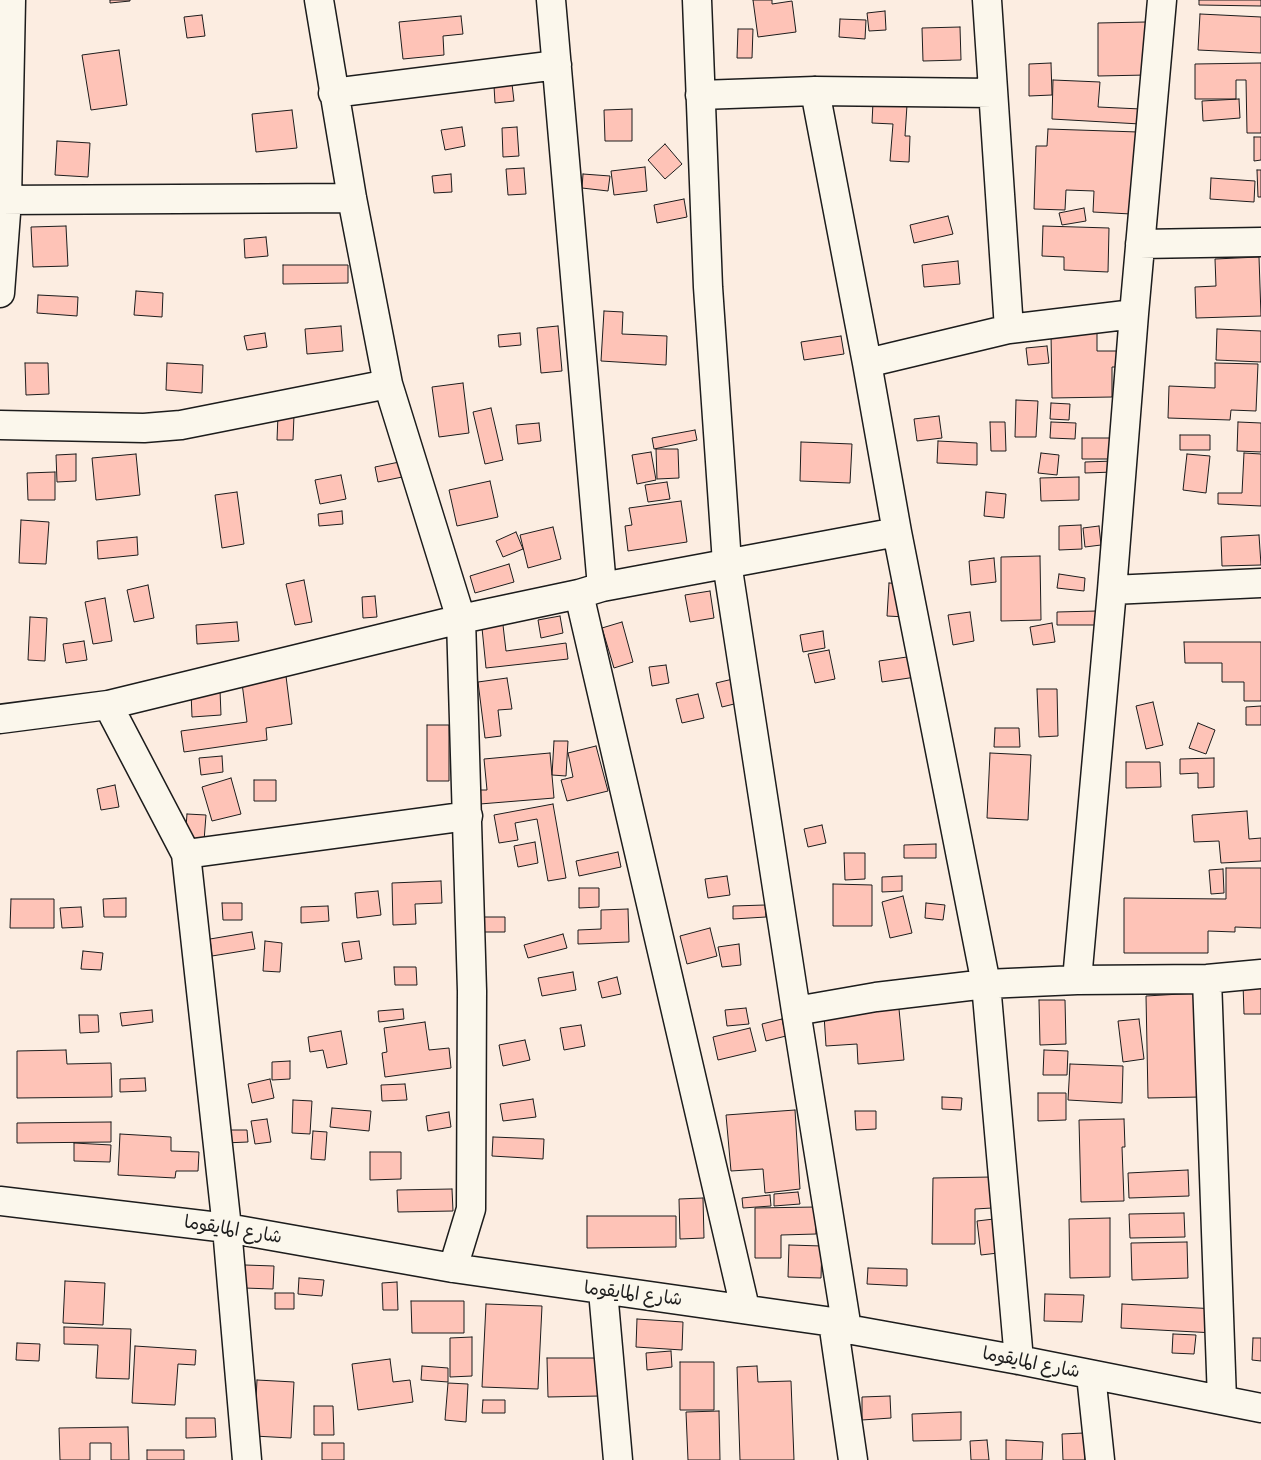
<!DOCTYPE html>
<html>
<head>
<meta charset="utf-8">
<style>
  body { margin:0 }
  canvas { display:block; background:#fcede1 }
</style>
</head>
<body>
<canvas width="1261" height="1460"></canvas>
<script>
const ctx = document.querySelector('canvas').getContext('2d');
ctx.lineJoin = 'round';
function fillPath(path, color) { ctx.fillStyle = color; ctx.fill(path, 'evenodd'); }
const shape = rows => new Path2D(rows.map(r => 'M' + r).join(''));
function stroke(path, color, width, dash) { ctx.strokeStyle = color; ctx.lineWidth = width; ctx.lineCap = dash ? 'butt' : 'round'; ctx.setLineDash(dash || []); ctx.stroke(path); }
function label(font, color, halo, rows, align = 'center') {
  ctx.font = font + ' Delius,"Playpen Sans Arabic",sans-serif'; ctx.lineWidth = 4; ctx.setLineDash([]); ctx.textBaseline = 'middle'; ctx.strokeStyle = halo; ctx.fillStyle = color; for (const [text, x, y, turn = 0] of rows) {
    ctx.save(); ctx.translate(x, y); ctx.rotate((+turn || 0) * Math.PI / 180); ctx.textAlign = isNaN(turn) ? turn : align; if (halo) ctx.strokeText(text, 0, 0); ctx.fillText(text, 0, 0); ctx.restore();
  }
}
const building = shape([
  [110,0,130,0,130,1,110,3,110,0],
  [753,0,772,0,772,4,792,1,796,32,758,37,753,0],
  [1199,0,1261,0,1261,6,1199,5,1199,0],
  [885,11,886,30,869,31,867,13,885,11],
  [1200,14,1261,17,1261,53,1198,50,1200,14],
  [202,15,205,36,187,38,184,17,202,15],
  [461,16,463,34,443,36,444,55,403,59,399,22,461,16],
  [840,19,866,20,865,39,839,37,840,19],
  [1146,22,1147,75,1098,76,1098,23,1146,22],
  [960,27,961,60,923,61,922,28,960,27],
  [738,29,753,29,752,58,737,58,738,29],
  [119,50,127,105,91,110,82,55,119,50],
  [1051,63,1052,95,1029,96,1029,64,1051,63],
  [1261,63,1261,133,1247,133,1246,80,1236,80,1236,99,1195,99,1195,64,1261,63],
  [1053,80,1100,82,1098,107,1141,109,1140,124,1052,119,1053,80],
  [512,84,514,101,495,103,494,86,512,84],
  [1239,99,1240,118,1203,121,1202,101,1239,99],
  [873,102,907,105,905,136,910,136,909,162,890,161,893,124,872,123,873,102],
  [632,109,632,141,605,141,604,110,632,109],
  [292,110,297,148,256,152,252,114,292,110],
  [462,127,465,146,445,150,441,130,462,127],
  [517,127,519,156,503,157,502,128,517,127],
  [1048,129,1138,132,1137,165,1133,164,1131,214,1093,212,1094,191,1066,190,1065,210,1034,209,1036,146,1047,146,1048,129],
  [1254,137,1261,137,1261,160,1254,161,1254,137],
  [57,141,90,143,88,177,55,175,57,141],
  [665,144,682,164,665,179,648,160,665,144],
  [645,167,647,191,614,195,611,171,645,167],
  [524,168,526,194,508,195,506,169,524,168],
  [1257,170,1261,170,1261,197,1258,197,1257,170],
  [451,174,452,192,434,193,432,176,451,174],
  [583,174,610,176,608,191,582,188,583,174],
  [1211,178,1255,181,1254,202,1210,199,1211,178],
  [684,199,687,217,657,223,654,205,684,199],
  [1084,208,1086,221,1062,225,1059,213,1084,208],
  [948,216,953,234,914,243,910,225,948,216],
  [66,226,68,266,33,267,31,227,66,226],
  [1043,226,1109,228,1108,272,1064,270,1064,257,1042,256,1043,226],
  [266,237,268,256,245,258,244,239,266,237],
  [1259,257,1261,316,1196,318,1195,287,1216,286,1215,259,1259,257],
  [958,261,960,284,924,287,922,265,958,261],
  [283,265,348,265,348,283,283,284,283,265],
  [136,291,163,293,162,317,134,315,136,291],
  [38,295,78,297,77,316,37,313,38,295],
  [604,311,623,312,622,334,667,336,666,365,601,361,604,311],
  [341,326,343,351,307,354,305,329,341,326],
  [558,326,562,371,541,373,537,328,558,326],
  [1217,329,1261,331,1261,362,1216,360,1217,329],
  [1097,332,1097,351,1118,351,1119,367,1112,367,1112,397,1052,398,1051,333,1097,332],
  [265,333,267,347,247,350,244,336,265,333],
  [520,333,521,345,499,347,498,335,520,333],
  [841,336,844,354,804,360,801,342,841,336],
  [1047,346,1049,363,1028,365,1026,348,1047,346],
  [25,363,48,363,49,394,26,395,25,363],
  [167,363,203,365,202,393,166,390,167,363],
  [1215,363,1258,364,1256,411,1231,410,1230,420,1168,418,1169,386,1215,388,1215,363],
  [463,383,469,433,439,437,432,387,463,383],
  [1016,400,1038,401,1036,437,1015,437,1016,400],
  [1051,403,1070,404,1069,420,1050,419,1051,403],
  [491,408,503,460,485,464,473,412,491,408],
  [278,415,294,415,293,440,277,440,278,415],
  [939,416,942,438,917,441,914,419,939,416],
  [990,422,1005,422,1006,451,991,451,990,422],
  [1051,422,1076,423,1075,439,1050,438,1051,422],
  [1238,422,1261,423,1261,452,1237,451,1238,422],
  [539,423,541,441,518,444,516,425,539,423],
  [695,430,697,440,654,449,652,438,695,430],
  [1180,435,1210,435,1210,450,1180,450,1180,435],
  [1082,438,1115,438,1116,459,1082,459,1082,438],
  [938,441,977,443,977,465,937,463,938,441],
  [801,442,852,444,850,483,800,481,801,442],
  [656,449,678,449,679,478,657,479,656,449],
  [651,452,656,480,637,484,632,455,651,452],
  [1041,453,1059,455,1057,475,1038,473,1041,453],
  [1244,453,1261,454,1261,506,1218,504,1218,493,1242,493,1244,453],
  [76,454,76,481,57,482,56,455,76,454],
  [136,454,140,495,96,500,92,458,136,454],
  [1187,454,1210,456,1206,493,1183,490,1187,454],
  [409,460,412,475,378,482,375,467,409,460],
  [1114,461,1114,472,1085,473,1085,462,1114,461],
  [55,472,55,500,28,500,27,473,55,472],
  [341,475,346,499,320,504,315,480,341,475],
  [1079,477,1079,500,1041,501,1040,478,1079,477],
  [490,481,498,517,457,526,449,490,490,481],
  [667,482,670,499,648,502,645,485,667,482],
  [237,492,244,544,222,548,215,495,237,492],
  [986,492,1006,494,1004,518,984,516,986,492],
  [681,501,687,542,628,551,625,526,632,525,629,508,681,501],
  [342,511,343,524,319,526,318,514,342,511],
  [21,520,49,522,46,564,19,563,21,520],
  [1081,525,1082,549,1059,550,1059,526,1081,525],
  [1099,526,1101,545,1085,547,1083,528,1099,526],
  [553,527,561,559,528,568,520,535,553,527],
  [516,532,523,549,503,557,496,541,516,532],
  [1259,535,1261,565,1222,566,1221,537,1259,535],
  [137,537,138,555,98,559,97,541,137,537],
  [1040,556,1041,620,1001,621,1001,557,1040,556],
  [994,558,996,582,971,585,969,561,994,558],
  [509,564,514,582,475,593,470,576,509,564],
  [1059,574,1085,578,1084,591,1057,588,1059,574],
  [304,580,312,622,295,625,286,584,304,580],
  [889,583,908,584,906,617,887,616,889,583],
  [148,585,154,618,134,622,127,590,148,585],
  [710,591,714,618,690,622,685,595,710,591],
  [375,596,377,617,363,618,362,597,375,596],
  [105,598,112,641,93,644,85,602,105,598],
  [1097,611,1097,625,1057,625,1057,612,1097,611],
  [970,612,974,641,953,645,948,615,970,612],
  [560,616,563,633,541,638,538,620,560,616],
  [30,617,47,618,45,661,28,660,30,617],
  [237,622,239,641,197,644,196,625,237,622],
  [622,622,633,662,614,668,602,628,622,622],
  [1052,623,1055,642,1033,645,1030,627,1052,623],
  [503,625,506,651,566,643,568,659,486,668,482,628,503,625],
  [823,631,825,648,803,652,800,635,823,631],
  [84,641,87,660,66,663,63,644,84,641],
  [1184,642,1261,642,1261,701,1244,701,1244,682,1222,682,1222,663,1185,663,1184,642],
  [829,650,835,679,815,683,808,654,829,650],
  [914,656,916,677,882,682,879,661,914,656],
  [666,665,669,683,652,686,649,667,666,665],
  [286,676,292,724,266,728,267,740,184,752,181,731,247,722,242,683,286,676],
  [507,678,512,709,498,710,501,736,485,738,478,682,507,678],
  [733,679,738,703,722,707,716,683,733,679],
  [1037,689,1057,689,1058,736,1039,737,1037,689],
  [220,690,221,715,192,717,191,692,220,690],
  [698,694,704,718,682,723,676,699,698,694],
  [1153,702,1163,745,1146,749,1136,706,1153,702],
  [1261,706,1261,725,1246,725,1246,707,1261,706],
  [1198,723,1215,730,1206,754,1189,748,1198,723],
  [427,725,449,725,449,781,427,781,427,725],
  [995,728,1019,728,1020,747,994,747,995,728],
  [554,741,568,741,566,776,552,775,554,741],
  [596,746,608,791,567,801,561,780,573,777,568,753,596,746],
  [550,753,554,798,480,804,479,790,487,790,484,759,550,753],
  [990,753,1031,755,1028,820,987,818,990,753],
  [222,756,223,772,201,775,199,758,222,756],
  [1214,758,1214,787,1198,788,1198,773,1180,774,1180,759,1214,758],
  [1126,762,1160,762,1161,787,1126,788,1126,762],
  [231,778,241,814,212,821,202,787,231,778],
  [254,780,276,780,276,801,254,801,254,780],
  [115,785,119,807,101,810,97,789,115,785],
  [553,804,566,878,548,881,537,819,515,823,518,840,499,843,494,815,553,804],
  [1247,811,1249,839,1261,838,1261,861,1221,863,1219,841,1194,842,1192,815,1247,811],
  [187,814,206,815,204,841,185,840,187,814],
  [822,825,826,843,808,847,804,829,822,825],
  [535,842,538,863,518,867,514,846,535,842],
  [936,844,936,858,904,858,904,845,936,844],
  [618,852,621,867,579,876,576,861,618,852],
  [844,853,865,853,865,879,845,880,844,853],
  [1226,868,1261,868,1261,928,1235,927,1235,932,1208,931,1208,953,1124,953,1124,898,1226,899,1226,868],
  [1223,869,1224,893,1211,894,1209,870,1223,869],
  [727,876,730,895,708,898,705,879,727,876],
  [902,876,902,891,882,892,882,877,902,876],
  [441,881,442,903,415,904,416,924,393,925,392,883,441,881],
  [833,884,872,885,872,926,833,926,833,884],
  [579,888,599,888,599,907,579,908,579,888],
  [378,891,381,915,357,918,355,893,378,891],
  [903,896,912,933,890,938,882,902,903,896],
  [126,898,126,917,104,917,103,899,126,898],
  [11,899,54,899,54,928,10,928,11,899],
  [222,903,242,903,242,920,223,920,222,903],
  [926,903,945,905,943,920,925,918,926,903],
  [765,905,766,917,733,919,733,906,765,905],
  [328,906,329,921,301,923,301,907,328,906],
  [81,907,83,927,62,928,60,908,81,907],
  [628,909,629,942,578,944,578,930,601,929,601,910,628,909],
  [482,917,505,917,505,932,482,932,482,917],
  [710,928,717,956,687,964,680,936,710,928],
  [252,932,255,949,212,956,210,939,252,932],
  [563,934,567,948,528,958,524,945,563,934],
  [265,941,282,943,280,972,263,971,265,941],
  [359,941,362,959,345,962,342,943,359,941],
  [739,944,741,965,722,967,718,947,739,944],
  [83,951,103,953,101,970,81,969,83,951],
  [394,967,416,967,417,985,395,985,394,967],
  [573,972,576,990,542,996,538,978,573,972],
  [617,977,621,994,602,998,598,982,617,977],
  [1243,984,1261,984,1261,1014,1244,1014,1243,984],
  [1198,993,1201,1097,1148,1098,1146,996,1198,993],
  [1039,1000,1065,1000,1066,1044,1040,1045,1039,1000],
  [746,1008,749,1024,727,1026,725,1010,746,1008],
  [403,1009,404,1019,379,1022,378,1011,403,1009],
  [899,1009,904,1060,858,1064,857,1044,826,1046,824,1015,899,1009],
  [152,1010,153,1022,122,1026,120,1013,152,1010],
  [79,1015,98,1015,99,1032,80,1033,79,1015],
  [782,1019,786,1036,766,1041,762,1024,782,1019],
  [1139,1019,1144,1059,1123,1062,1118,1021,1139,1019],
  [425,1022,429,1050,449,1048,451,1068,385,1077,382,1053,387,1052,384,1028,425,1022],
  [581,1025,585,1046,564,1050,560,1028,581,1025],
  [750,1028,756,1051,718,1060,713,1037,750,1028],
  [341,1031,347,1064,327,1068,323,1050,310,1052,308,1037,341,1031],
  [525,1040,530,1060,503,1066,499,1045,525,1040],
  [66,1050,67,1064,111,1063,112,1097,17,1098,17,1051,66,1050],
  [1044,1050,1068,1051,1067,1075,1043,1075,1044,1050],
  [290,1061,290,1079,272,1080,272,1062,290,1061],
  [1070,1064,1123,1066,1122,1103,1068,1100,1070,1064],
  [145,1078,146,1091,120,1092,120,1079,145,1078],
  [270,1079,274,1098,252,1103,248,1084,270,1079],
  [405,1084,407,1100,382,1101,381,1085,405,1084],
  [1038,1093,1066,1093,1066,1120,1038,1121,1038,1093],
  [942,1097,962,1098,961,1110,942,1109,942,1097],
  [533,1099,536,1117,503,1121,500,1104,533,1099],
  [293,1100,312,1101,310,1134,292,1133,293,1100],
  [332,1108,371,1111,369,1131,330,1127,332,1108],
  [795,1110,800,1189,765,1193,763,1169,731,1171,726,1115,795,1110],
  [855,1111,876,1111,876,1129,856,1130,855,1111],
  [449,1112,451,1127,428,1131,426,1116,449,1112],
  [267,1119,271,1142,255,1144,251,1121,267,1119],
  [1124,1119,1125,1147,1122,1147,1124,1201,1081,1202,1079,1120,1124,1119],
  [111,1122,111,1142,17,1143,17,1123,111,1122],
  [224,1130,247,1130,248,1142,224,1143,224,1130],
  [313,1131,327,1132,325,1160,311,1159,313,1131],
  [120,1134,171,1137,171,1151,199,1152,198,1171,176,1171,175,1178,118,1175,120,1134],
  [493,1137,544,1139,543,1159,492,1156,493,1137],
  [74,1143,111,1145,110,1162,74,1161,74,1143],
  [370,1152,401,1152,401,1179,370,1180,370,1152],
  [1188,1170,1189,1196,1129,1198,1128,1173,1188,1170],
  [992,1177,992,1208,975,1209,975,1244,932,1244,933,1178,992,1177],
  [452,1189,453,1211,398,1212,397,1190,452,1189],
  [798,1192,800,1204,774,1206,774,1194,798,1192],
  [770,1195,771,1206,743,1208,742,1198,770,1195],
  [703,1198,704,1238,680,1239,679,1199,703,1198],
  [816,1207,816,1234,781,1235,781,1258,755,1258,755,1208,816,1207],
  [1184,1213,1185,1237,1130,1238,1129,1214,1184,1213],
  [587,1216,676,1216,676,1247,587,1248,587,1216],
  [1110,1218,1110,1277,1070,1278,1069,1219,1110,1218],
  [994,1219,998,1253,981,1255,977,1221,994,1219],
  [1187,1242,1188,1278,1132,1280,1131,1243,1187,1242],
  [789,1245,822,1246,821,1278,788,1277,789,1245],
  [245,1265,274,1266,273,1289,244,1288,245,1265],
  [868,1268,907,1269,907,1286,867,1284,868,1268],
  [299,1278,324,1280,322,1296,298,1294,299,1278],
  [65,1281,105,1283,103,1325,63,1323,65,1281],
  [397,1282,398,1310,383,1310,382,1283,397,1282],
  [275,1293,294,1293,294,1309,275,1309,275,1293],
  [1045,1294,1084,1295,1082,1322,1044,1321,1045,1294],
  [411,1301,464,1301,464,1333,412,1333,411,1301],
  [486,1304,542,1306,538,1389,482,1387,486,1304],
  [1122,1304,1217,1309,1215,1333,1121,1328,1122,1304],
  [637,1319,683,1322,682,1350,636,1347,637,1319],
  [64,1327,131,1329,129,1379,96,1378,98,1345,64,1344,64,1327],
  [1173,1334,1196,1335,1194,1354,1172,1353,1173,1334],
  [472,1337,472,1376,450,1377,450,1338,472,1337],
  [1253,1338,1261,1338,1261,1361,1252,1360,1253,1338],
  [17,1343,40,1344,39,1361,16,1360,17,1343],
  [135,1346,196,1350,195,1365,178,1364,175,1405,132,1403,135,1346],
  [671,1351,672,1367,647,1370,646,1353,671,1351],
  [547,1358,599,1358,600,1396,548,1397,547,1358],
  [390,1359,393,1382,410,1380,413,1402,358,1410,352,1364,390,1359],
  [680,1362,714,1362,714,1410,680,1410,680,1362],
  [422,1366,448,1368,448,1382,421,1380,422,1366],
  [757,1366,758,1382,791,1381,794,1460,740,1460,737,1367,757,1366],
  [257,1380,294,1382,291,1438,254,1436,257,1380],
  [448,1383,468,1384,466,1422,445,1420,448,1383],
  [890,1396,891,1418,862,1420,862,1397,890,1396],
  [483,1400,505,1400,505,1413,482,1413,483,1400],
  [314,1406,333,1406,334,1435,314,1435,314,1406],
  [719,1411,720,1460,688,1460,686,1412,719,1411],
  [961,1412,961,1440,913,1441,912,1414,961,1412],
  [186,1418,215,1418,216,1437,186,1438,186,1418],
  [128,1427,129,1460,111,1460,111,1443,90,1443,90,1460,60,1460,59,1428,128,1427],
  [1084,1433,1085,1460,1063,1460,1062,1434,1084,1433],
  [987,1440,989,1460,971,1460,970,1441,987,1440],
  [1006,1440,1043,1442,1042,1460,1006,1460,1006,1440],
  [322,1443,344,1443,344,1460,322,1460,322,1443],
  [147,1450,184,1450,184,1460,147,1460,147,1450]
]);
const minor = shape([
  [319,0,352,198,388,384,461,619,472,991,471,1209,453,1268],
  [551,0,602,587],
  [697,0,708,287,727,563,796,1011,847,1329],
  [987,0,1009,329],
  [815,91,867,363,897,532,986,984,1019,1360],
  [333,93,557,65],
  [700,95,815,91,992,93],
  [0,200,352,198],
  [1140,244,1261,242],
  [0,293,7,200,11,0],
  [867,363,1009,329,1134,314],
  [0,425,144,428,181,425,388,384],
  [1112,590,1261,583],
  [579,594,745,1308],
  [108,705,186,854,227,1228,247,1460],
  [0,719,108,705,461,619,579,594,602,587,897,532],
  [186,854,468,816],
  [1207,979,1222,1400],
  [1077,980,1112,590,1134,314,1162,0],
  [796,1011,876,997,986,984,1077,980,1207,979,1261,974],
  [0,1201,227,1228,453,1268,833,1322,847,1329,1019,1360,1261,1408],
  [603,1291,618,1460],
  [833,1322,853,1460],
  [1091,1375,1100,1460]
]);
const streetNames = [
  ["شارع المايقوما",233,1230,9],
  ["شارع المايقوما",633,1294,7],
  ["شارع المايقوما",1031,1363,11]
];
fillPath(building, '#fec3b7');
stroke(building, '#1c1c1c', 1);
stroke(minor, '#1c1c1c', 31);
stroke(minor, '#fbf7ec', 28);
label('18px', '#1c1c1c', '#fbf7ec', streetNames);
</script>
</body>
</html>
